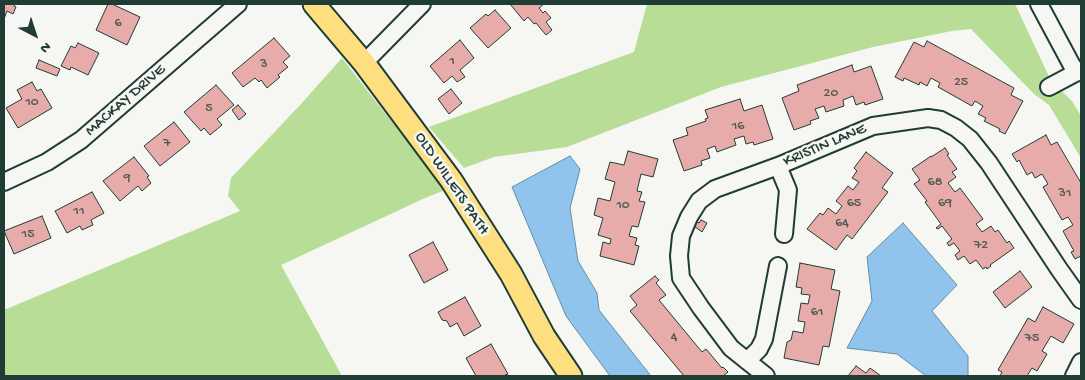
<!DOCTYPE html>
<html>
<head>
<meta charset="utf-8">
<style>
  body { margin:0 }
  #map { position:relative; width:1085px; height:380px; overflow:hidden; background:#f6f6f2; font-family:"Gochi Hand",sans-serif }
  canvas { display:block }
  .frame { position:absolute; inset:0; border:5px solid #1f3d34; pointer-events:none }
  .north { position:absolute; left:10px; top:10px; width:50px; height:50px; -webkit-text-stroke:4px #f6f6f2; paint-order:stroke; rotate:140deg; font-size:14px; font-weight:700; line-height:20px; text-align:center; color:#1f3d34 }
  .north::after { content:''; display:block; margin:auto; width:18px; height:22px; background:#1f3d34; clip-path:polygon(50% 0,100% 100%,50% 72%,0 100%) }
</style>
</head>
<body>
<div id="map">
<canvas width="1085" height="380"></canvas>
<div class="frame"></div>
<div class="north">N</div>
</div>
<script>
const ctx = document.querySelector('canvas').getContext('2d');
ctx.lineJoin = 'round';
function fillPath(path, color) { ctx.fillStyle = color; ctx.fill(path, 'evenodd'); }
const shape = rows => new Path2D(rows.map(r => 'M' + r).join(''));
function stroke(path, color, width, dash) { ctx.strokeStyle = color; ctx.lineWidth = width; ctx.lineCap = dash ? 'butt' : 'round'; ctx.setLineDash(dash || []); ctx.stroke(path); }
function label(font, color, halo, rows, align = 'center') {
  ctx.font = font + ' "Gochi Hand",sans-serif'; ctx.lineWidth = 5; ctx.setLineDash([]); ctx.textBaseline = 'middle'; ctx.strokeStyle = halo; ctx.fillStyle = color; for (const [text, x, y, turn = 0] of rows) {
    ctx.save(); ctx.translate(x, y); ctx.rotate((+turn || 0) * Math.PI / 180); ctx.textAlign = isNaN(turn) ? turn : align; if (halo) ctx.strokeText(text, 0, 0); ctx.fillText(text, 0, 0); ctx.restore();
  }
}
const green = shape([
  [647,4,1015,4,1051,81,1072,101,1081,116,1081,158,1049,105,1034,94,971,29,952,31,873,47,721,87,567,147,494,157,464,168,429,127,634,52],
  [342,58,445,190,425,198,281,265,342,376,4,376,4,310,240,211,228,196,231,178,301,104]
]);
const water = shape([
  [570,156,580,169,570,208,578,261,597,293,599,310,651,376,610,376,566,316,512,187,570,156],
  [903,223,957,285,932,311,968,356,968,376,926,376,897,354,847,348,872,301,867,257,903,223]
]);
const building = shape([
  [4,4,15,4,14,6,16,7,13,14,7,11,4,19,4,4],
  [108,4,112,4,140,17,127,45,96,30,108,4],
  [510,4,544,4,539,8,543,13,545,11,551,18,546,22,552,30,546,35,536,23,534,24,528,17,524,21,510,4],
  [495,10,511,28,488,48,470,28,486,14,488,16,495,10],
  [274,38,290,56,283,62,288,67,278,75,280,77,267,88,261,80,259,82,255,78,243,87,232,73,274,38],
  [460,40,474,58,460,70,465,77,457,82,452,76,444,83,430,66,460,40],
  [927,41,1014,88,1011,95,1023,101,1005,134,999,131,1000,129,984,121,986,118,978,114,983,106,975,101,972,106,938,87,940,83,931,78,927,86,920,82,919,85,904,78,903,81,895,77,914,42,924,47,927,41],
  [78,43,99,53,88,75,71,67,70,70,61,66,71,46,75,48,78,43],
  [39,60,60,69,57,76,36,68,39,60],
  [852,65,854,72,871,66,883,99,865,105,864,102,856,105,853,96,843,100,844,106,826,112,824,106,815,109,819,118,810,121,811,124,794,130,782,98,799,91,797,85,852,65],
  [32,82,37,91,41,89,52,108,18,128,6,108,22,99,17,90,32,82],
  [216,85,234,105,217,119,222,125,210,135,204,128,201,131,184,112,216,85],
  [451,89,462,103,449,114,438,99,451,89],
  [740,99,744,111,762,105,773,139,754,145,753,142,746,144,744,136,734,139,736,145,717,152,715,146,707,149,710,158,701,161,702,165,684,171,673,140,688,135,686,128,706,121,705,119,708,118,705,110,740,99],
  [238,105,246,114,239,120,232,110,238,105],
  [174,122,190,142,160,166,144,146,174,122],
  [1046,135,1051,145,1057,142,1081,183,1081,256,1075,259,1071,252,1074,251,1063,231,1073,225,1068,217,1062,220,1043,187,1048,184,1042,174,1035,178,1032,172,1027,175,1019,160,1017,162,1012,154,1046,135],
  [945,148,949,154,947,155,957,169,952,172,956,177,948,183,955,192,960,188,983,219,976,224,982,232,991,226,995,232,998,230,1007,243,1009,241,1014,248,990,265,991,266,987,269,986,267,983,269,976,260,970,264,964,256,958,260,955,255,960,251,954,243,949,246,947,243,952,239,942,226,938,229,936,228,941,224,925,202,927,201,914,184,920,180,912,169,931,156,931,157,945,148],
  [628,151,658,159,653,177,641,174,637,191,642,192,639,201,645,202,638,227,632,226,629,236,637,238,635,245,639,246,634,265,600,256,603,242,610,244,611,239,598,235,603,218,594,215,598,198,610,201,615,182,605,179,610,162,624,165,628,151],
  [866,152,893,173,882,188,888,192,852,239,847,235,836,250,807,229,820,213,823,215,828,208,836,214,842,206,836,201,848,186,853,190,859,182,852,178,857,171,854,168,866,152],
  [134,157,149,176,147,177,151,183,142,191,138,186,120,201,103,181,134,157],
  [92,192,104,213,91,220,93,225,82,230,80,226,67,233,55,211,92,192],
  [42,216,51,238,14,254,4,231,42,216],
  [701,220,707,223,702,232,694,226,696,221,699,223,701,220],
  [433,242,448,270,424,283,409,255,433,242],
  [800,263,835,270,831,289,840,291,829,347,823,346,819,365,784,358,787,342,791,340,793,331,803,333,805,322,798,321,801,303,808,304,810,295,801,294,802,288,796,287,800,263],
  [1020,271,1032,287,1005,308,993,292,1020,271],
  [655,276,659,280,656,283,666,295,659,300,702,352,706,349,722,368,723,367,728,372,723,376,684,376,630,311,637,305,630,296,655,276],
  [465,297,481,326,464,336,457,323,450,327,447,321,442,320,438,312,465,297],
  [1043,307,1074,324,1063,343,1051,336,1042,351,1047,354,1037,371,1032,368,1027,376,1000,376,1002,372,998,370,1028,318,1035,322,1043,307],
  [491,344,508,374,503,376,476,376,466,358,491,344],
  [856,366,866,373,870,368,881,376,848,376,856,366]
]);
const minor = shape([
  [1039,4,1076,73],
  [364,63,422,4],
  [1049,87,1081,70],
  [778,166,788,190,784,234],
  [4,182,47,162,81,140,238,4],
  [747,361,759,349,764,339,778,266],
  [766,376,731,348,701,308,681,278,679,256,681,236,689,217,699,201,715,189,778,166,873,126,928,118,941,120,956,128,970,139,989,163,1059,269,1081,300],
  [1074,376,1081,362]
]);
const major = shape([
  [314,4,364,63,451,180,511,274,544,336,571,376]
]);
const numberNames = [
  ["6",118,24],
  ["1",452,62],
  ["3",264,65],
  ["25",961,83],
  ["20",831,94],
  ["10",32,103],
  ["5",209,109],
  ["16",738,127],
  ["7",167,144],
  ["9",127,179],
  ["68",935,183],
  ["31",1065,194],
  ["65",854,204],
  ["69",945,204],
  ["10",623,206],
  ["11",79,212],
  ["64",842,224],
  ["15",28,235],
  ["72",981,246],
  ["61",817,313],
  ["4",674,338],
  ["75",1032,339]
];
const streetNames = [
  ["MACKAY DRIVE",126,101,-41],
  ["KRISTIN LANE",825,146,-23],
  ["OLD WILLETS PATH",451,184,56]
];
fillPath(green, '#b8dd97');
fillPath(water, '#90c4ed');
stroke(water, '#638ea3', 1);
fillPath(building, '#e7acaa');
stroke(building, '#1f3d34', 1);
stroke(minor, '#1f3d34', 20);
stroke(major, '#1f3d34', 25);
stroke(minor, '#f6f6f2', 16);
stroke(major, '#fddf80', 21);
label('14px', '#515952', null, numberNames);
label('16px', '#1f3d34', '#f6f6f2', streetNames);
</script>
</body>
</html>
